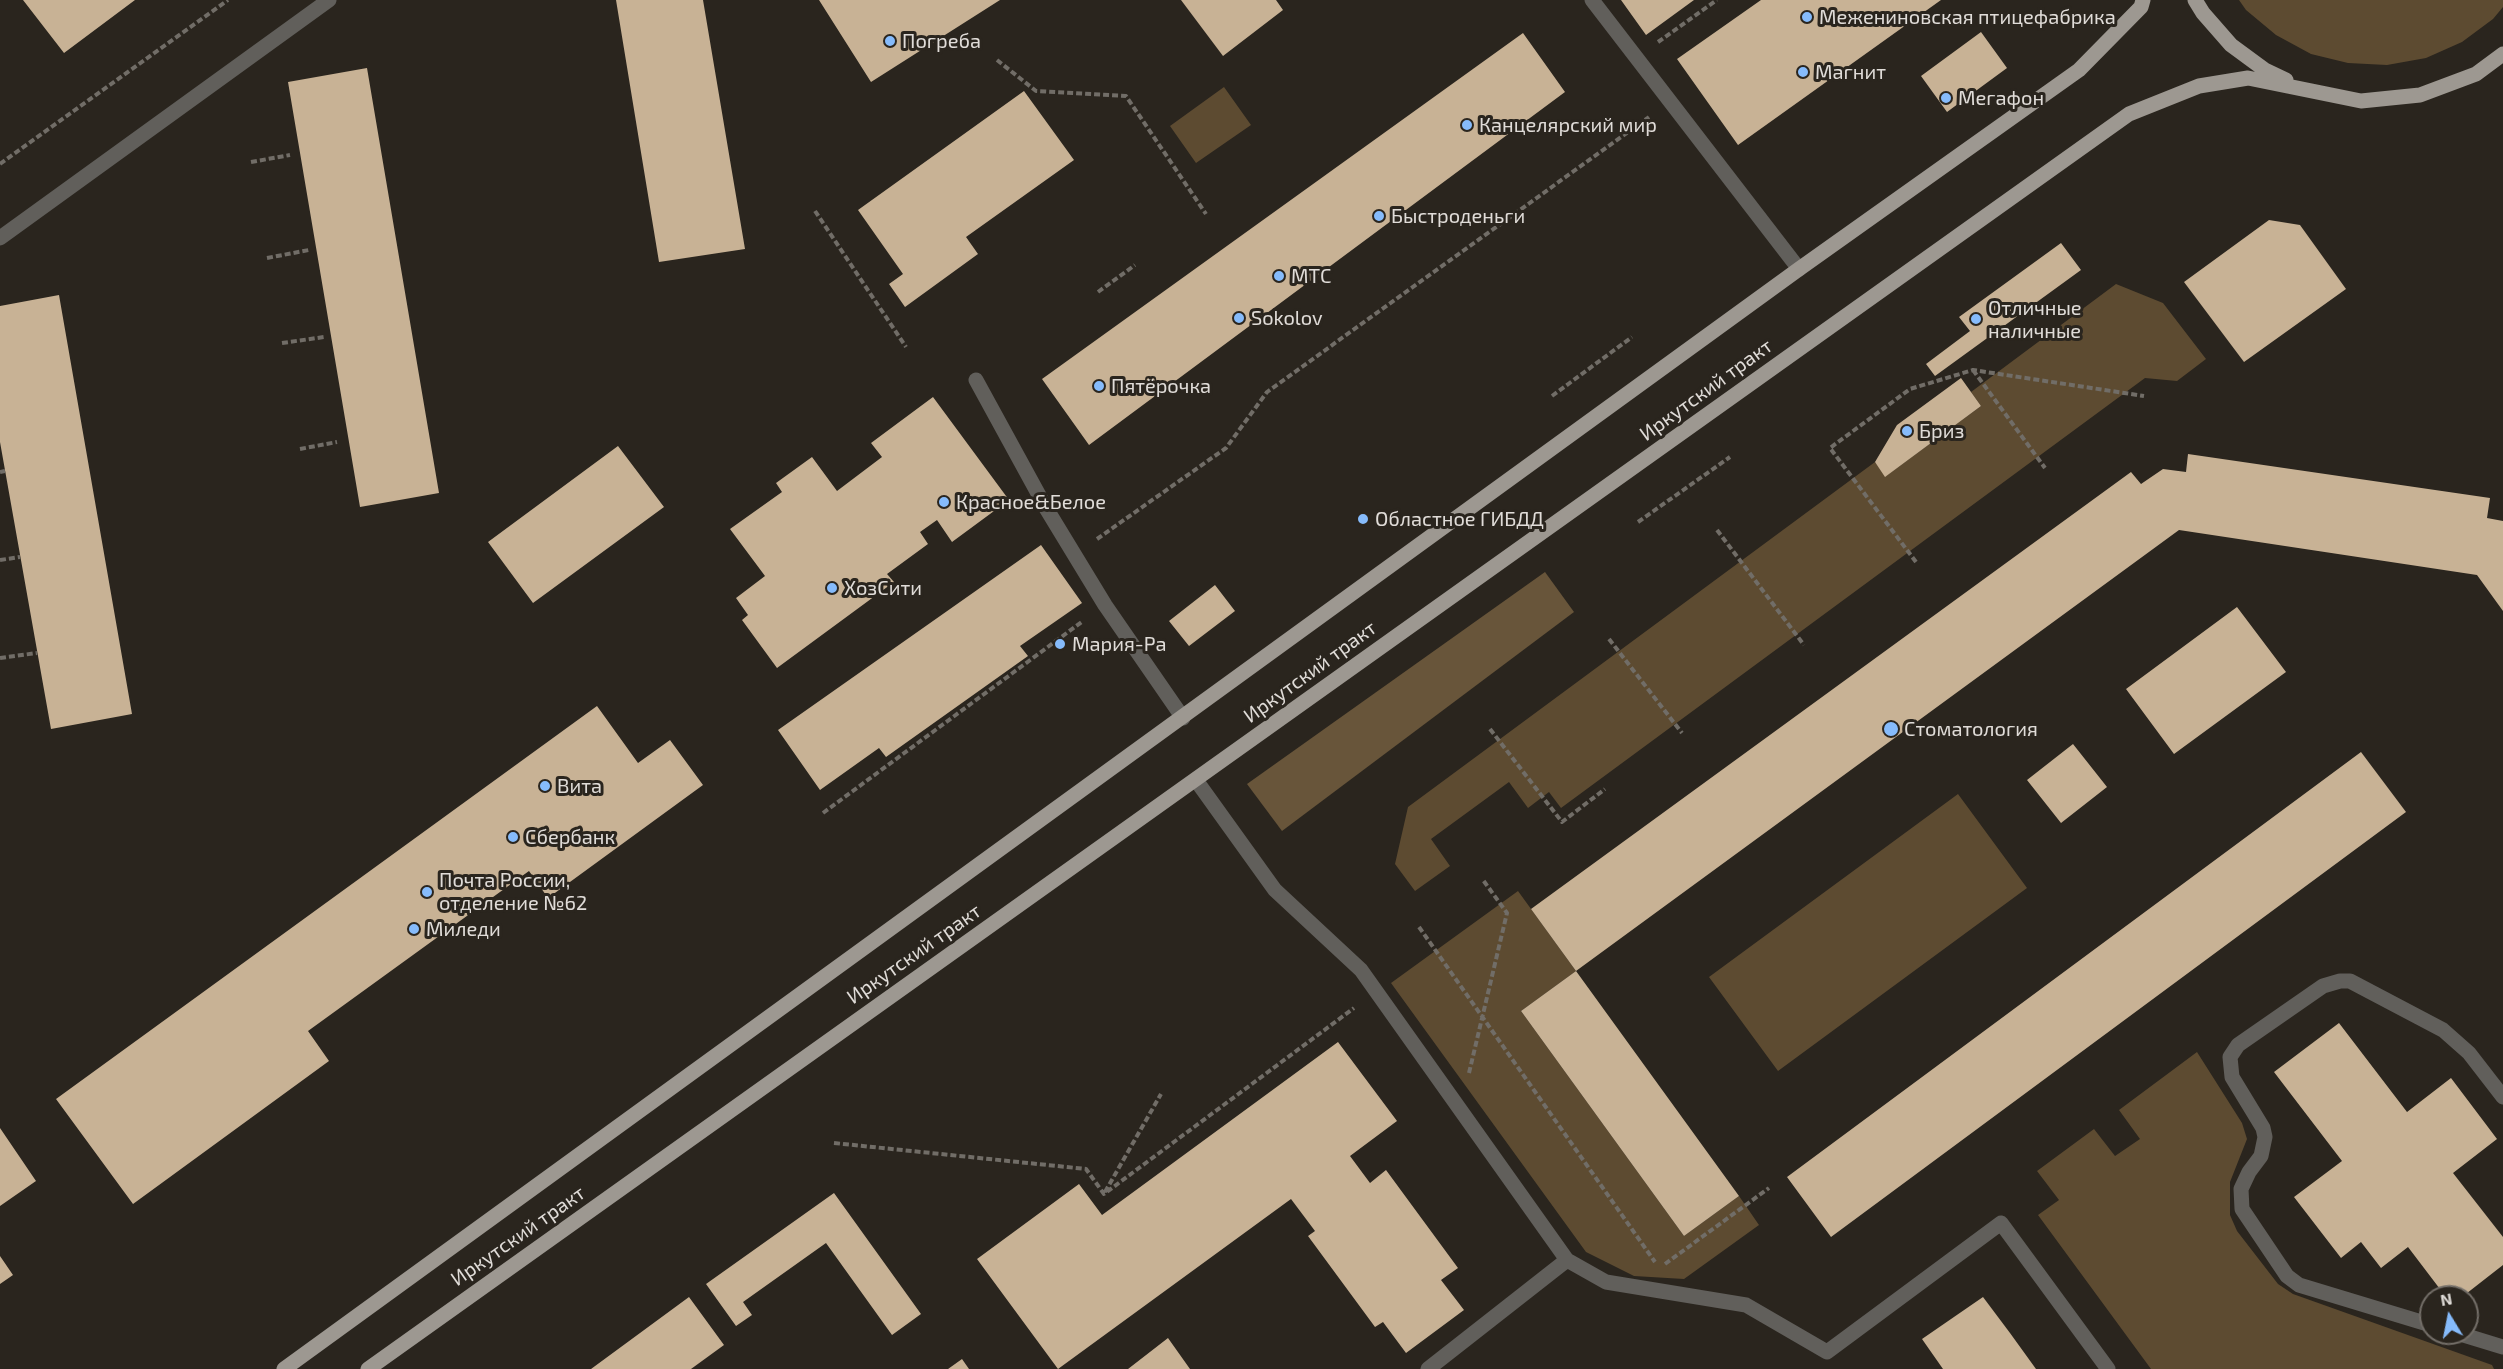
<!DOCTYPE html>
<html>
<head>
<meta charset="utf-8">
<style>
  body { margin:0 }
  #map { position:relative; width:2503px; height:1369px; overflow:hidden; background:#2a251e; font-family:"Exo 2",sans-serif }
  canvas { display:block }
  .north { position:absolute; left:2419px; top:1285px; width:60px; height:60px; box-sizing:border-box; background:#2a251e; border:2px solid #736e68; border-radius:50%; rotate:350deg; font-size:16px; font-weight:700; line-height:24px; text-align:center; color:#e0dcd8 }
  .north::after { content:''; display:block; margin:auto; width:21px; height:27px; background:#86bbfb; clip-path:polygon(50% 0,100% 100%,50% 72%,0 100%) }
</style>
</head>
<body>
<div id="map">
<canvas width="2503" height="1369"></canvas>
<div class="north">N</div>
</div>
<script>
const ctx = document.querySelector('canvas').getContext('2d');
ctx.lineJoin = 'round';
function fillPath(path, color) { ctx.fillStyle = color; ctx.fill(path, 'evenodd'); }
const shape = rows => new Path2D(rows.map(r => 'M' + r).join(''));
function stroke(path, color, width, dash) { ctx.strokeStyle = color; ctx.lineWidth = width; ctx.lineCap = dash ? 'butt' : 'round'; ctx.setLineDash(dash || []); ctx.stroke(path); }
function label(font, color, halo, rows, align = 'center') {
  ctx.font = font + ' "Exo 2",sans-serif'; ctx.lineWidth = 6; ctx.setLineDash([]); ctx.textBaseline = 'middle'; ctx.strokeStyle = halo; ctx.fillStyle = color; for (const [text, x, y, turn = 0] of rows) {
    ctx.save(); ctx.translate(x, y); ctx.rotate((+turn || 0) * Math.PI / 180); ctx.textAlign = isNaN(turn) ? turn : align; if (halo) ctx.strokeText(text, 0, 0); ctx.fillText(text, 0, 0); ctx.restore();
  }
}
const green = shape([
  [2239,0,2503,0,2503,7,2493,19,2462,42,2426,58,2387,65,2348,63,2311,54,2276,35,2246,10],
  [1224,87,1251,125,1196,163,1170,126],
  [2116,284,2163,303,2206,359,2177,381,2145,378,1561,808,1549,792,1528,808,1509,782,1431,839,1450,866,1415,891,1395,864,1408,807,1875,462,1886,476,1981,406,1971,392],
  [1958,794,2027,888,1778,1071,1709,977],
  [1518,891,1576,971,1521,1011,1684,1236,1739,1196,1759,1225,1684,1279,1634,1276,1586,1252,1391,983],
  [2197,1052,2242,1123,2247,1139,2230,1182,2230,1215,2237,1231,2278,1284,2293,1294,2492,1365,2494,1369,2151,1369,2038,1215,2059,1200,2037,1171,2094,1129,2115,1156,2140,1139,2119,1110]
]);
const forest = shape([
  [1545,572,1574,612,1282,831,1247,784]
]);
const building = shape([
  [23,0,135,0,64,53],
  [616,0,703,0,745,249,659,262],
  [819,0,1000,0,871,82],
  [1181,0,1276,0,1283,10,1223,56],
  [1621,0,1694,0,1646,35],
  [1761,0,1941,0,1738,145,1677,59],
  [1981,32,2007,68,1947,112,1921,76],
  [1523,33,1565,92,1089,445,1042,379],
  [367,68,439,493,360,507,288,82],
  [1024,91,1074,160,966,237,978,254,905,307,889,284,903,274,858,210],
  [2269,220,2300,225,2346,289,2244,362,2184,282],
  [2061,243,2081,270,1935,376,1926,364,1970,331,1959,317],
  [59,295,132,714,51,729,0,442,0,306],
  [1961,378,1981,406,1885,477,1875,462,1897,425],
  [933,397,1009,500,952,542,937,520,920,532,928,544,887,574,894,582,777,668,742,620,748,615,736,598,765,576,730,529,782,492,776,483,812,457,837,491,882,457,871,443],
  [618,446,664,507,533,603,488,542],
  [2188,454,2490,498,2487,518,2503,521,2503,611,2477,575,2179,530,1576,971,1739,1196,1684,1236,1521,1011,1576,971,1531,909,2131,472,2141,484,2163,469,2186,472],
  [1041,545,1082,603,1020,646,1028,656,886,757,879,748,820,790,778,730],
  [1215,585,1235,611,1189,646,1169,621],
  [2237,607,2286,672,2174,754,2126,689],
  [597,706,638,763,670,740,703,785,548,898,529,871,308,1031,329,1061,133,1204,56,1099],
  [2073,744,2107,787,2061,823,2027,780],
  [2361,752,2406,812,1831,1237,1787,1177],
  [2339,1023,2407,1112,2451,1078,2497,1139,2453,1173,2503,1237,2503,1265,2462,1297,2446,1297,2408,1247,2381,1268,2361,1242,2341,1258,2294,1197,2342,1161,2274,1072],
  [1338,1042,1397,1121,1350,1156,1370,1183,1386,1170,1458,1268,1441,1280,1464,1310,1406,1353,1383,1322,1375,1327,1308,1236,1315,1231,1291,1199,1058,1369,977,1259,1079,1184,1102,1215],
  [0,1128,36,1181,0,1206],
  [834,1193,921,1314,892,1335,826,1243,743,1302,752,1315,736,1326,706,1284],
  [0,1256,13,1275,0,1284],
  [689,1297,724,1345,691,1369,591,1369],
  [1983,1297,2010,1333,2036,1369,1943,1369,1922,1339],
  [1168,1338,1190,1369,1128,1369],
  [962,1359,969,1369,948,1369]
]);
const path = shape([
  [1658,42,1717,0],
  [997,60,1036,91,1126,96,1206,214],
  [251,162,290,155],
  [0,164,228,0],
  [815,211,906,347],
  [267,258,309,250],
  [1098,292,1135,265],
  [282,343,324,337],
  [1973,370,2045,468],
  [1552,396,1632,337],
  [300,449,337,442],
  [0,472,5,471],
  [1638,522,1730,457],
  [1717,530,1804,645],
  [1097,539,1226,448,1267,392,1649,117],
  [0,560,20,557],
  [1916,562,1830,448,1910,389,1973,370,2144,396],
  [1609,639,1682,733],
  [0,658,37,653],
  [1490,729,1562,822,1605,789],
  [823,813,1083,621],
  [1419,927,1655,1262],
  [1469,1073,1507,913,1483,880],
  [834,1143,1086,1169,1104,1194,1354,1008],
  [1105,1192,1161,1094],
  [1665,1264,1769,1188]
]);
const lane = shape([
  [1592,0,1799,269],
  [0,238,329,0],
  [976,380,1046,508,1105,605,1183,718],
  [1196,780,1275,890,1361,970,1567,1260,1606,1282,1746,1305,1827,1352,2001,1223,2108,1369],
  [2431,1325,2299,1285,2287,1276,2242,1209,2241,1189,2249,1172,2261,1156,2265,1137,2263,1128,2232,1077,2230,1057,2238,1045,2323,986,2340,981,2350,981,2443,1030,2469,1053,2503,1097],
  [2457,1333,2503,1347],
  [1428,1369,1567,1260]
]);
const primary = shape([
  [2195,0,2203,13,2231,45,2265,70,2286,80],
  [284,1369,1799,269,2079,70,2141,7,2143,0],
  [368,1369,2129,114,2199,86,2248,78,2361,101,2420,95,2476,74,2503,54]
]);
const markers = [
  [1807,17,6,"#86bbfb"],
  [890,41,6,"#86bbfb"],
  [1803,72,6,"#86bbfb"],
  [1946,98,6,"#86bbfb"],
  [1467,125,6,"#86bbfb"],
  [1379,216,6,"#86bbfb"],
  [1279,276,6,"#86bbfb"],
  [1239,318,6,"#86bbfb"],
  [1976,319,6,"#86bbfb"],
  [1099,386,6,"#86bbfb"],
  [1907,431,6,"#86bbfb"],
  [944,502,6,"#86bbfb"],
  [1363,519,6,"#86bbfb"],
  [832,588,6,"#86bbfb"],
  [1060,644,6,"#86bbfb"],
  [1891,729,8,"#86bbfb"],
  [545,786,6,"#86bbfb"],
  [513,837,6,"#86bbfb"],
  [427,892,6,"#86bbfb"],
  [414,929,6,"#86bbfb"]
];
const poiNames = [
  ["Межениновская птицефабрика",1819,17],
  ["Погреба",902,41],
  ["Магнит",1815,72],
  ["Мегафон",1958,98],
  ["Канцелярский мир",1479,125],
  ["Быстроденьги",1391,216],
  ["МТС",1291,276],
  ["Отличные",1988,308],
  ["наличные",1988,331],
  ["Sokolov",1251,318],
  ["Пятёрочка",1111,386],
  ["Бриз",1919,431],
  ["Красное&Белое",956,502],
  ["Областное ГИБДД",1375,519],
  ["ХозСити",844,588],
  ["Мария-Ра",1072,644],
  ["Стоматология",1904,729],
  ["Вита",557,786],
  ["Сбербанк",525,837],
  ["Почта России,",439,880],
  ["отделение №62",439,903],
  ["Миледи",426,929]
];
const streetNames = [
  ["Иркутский тракт",1706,390,-36],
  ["Иркутский тракт",1310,672,-36],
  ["Иркутский тракт",914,954,-35],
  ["Иркутский тракт",518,1236,-35]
];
fillPath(green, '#5d4b31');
fillPath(forest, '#68553a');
fillPath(building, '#c8b295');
stroke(path, '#716d67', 4, [6, 3]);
stroke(lane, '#615f5b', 15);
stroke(primary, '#9d9891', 15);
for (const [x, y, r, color] of markers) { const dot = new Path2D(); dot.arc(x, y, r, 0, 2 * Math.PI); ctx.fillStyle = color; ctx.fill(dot); stroke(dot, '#2a251e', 2); }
label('20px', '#e0dcd8', '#2a251e', poiNames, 'left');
label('20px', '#e0dcd8', '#2a251e', streetNames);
</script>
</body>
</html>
